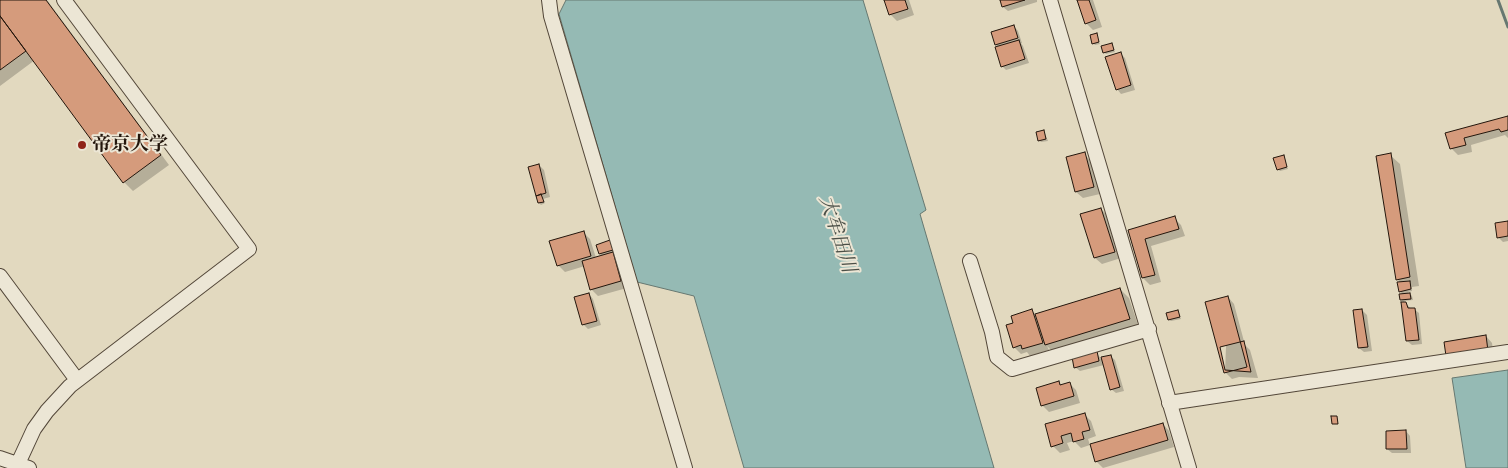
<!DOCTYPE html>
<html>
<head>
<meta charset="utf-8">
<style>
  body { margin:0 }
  canvas { display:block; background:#e2d9bf }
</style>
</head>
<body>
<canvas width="1508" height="468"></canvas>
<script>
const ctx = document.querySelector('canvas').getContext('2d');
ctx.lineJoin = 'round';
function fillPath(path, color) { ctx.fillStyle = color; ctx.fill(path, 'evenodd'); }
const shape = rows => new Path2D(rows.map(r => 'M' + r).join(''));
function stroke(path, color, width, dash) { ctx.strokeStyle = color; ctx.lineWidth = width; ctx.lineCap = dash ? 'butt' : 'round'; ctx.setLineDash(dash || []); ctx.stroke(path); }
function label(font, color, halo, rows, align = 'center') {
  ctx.font = font + ' "EB Garamond","Noto Serif JP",serif'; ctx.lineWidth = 4; ctx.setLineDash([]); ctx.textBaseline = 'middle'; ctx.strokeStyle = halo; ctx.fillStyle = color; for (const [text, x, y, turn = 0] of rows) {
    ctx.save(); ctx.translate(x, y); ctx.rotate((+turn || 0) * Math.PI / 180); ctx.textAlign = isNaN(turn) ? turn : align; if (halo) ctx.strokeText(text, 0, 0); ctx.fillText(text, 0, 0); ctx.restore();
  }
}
const water = shape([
  [566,0,863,0,926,210,920,214,994,468,744,468,694,296,637,282,559,14,566,0],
  [1508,370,1508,468,1466,468,1452,378,1508,370]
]);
const shadow = shape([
  [0,0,47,0,169,165,133,191,124,182,35,60,0,86],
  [885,0,909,0,914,15,897,21,890,14],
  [1001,0,1037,0,1037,2,1008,11,1003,7],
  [1079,0,1093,0,1102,27,1093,30,1086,23],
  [1014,26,1018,31,1022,43,1021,43,1023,46,1029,63,1006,70,1002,66,999,48,996,45,992,33],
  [1096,35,1100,44,1095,45,1093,43],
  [1112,44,1115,52,1106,54,1104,52],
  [1120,53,1125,58,1135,90,1121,94,1117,89],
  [1508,117,1508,138,1505,135,1471,145,1472,152,1458,155,1451,148,1447,133],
  [1044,131,1048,141,1041,142,1039,140],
  [1084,154,1091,161,1100,194,1083,198,1076,192],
  [1390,155,1400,164,1419,286,1412,287,1412,291,1408,292,1412,296,1413,300,1404,301,1411,309,1414,309,1419,313,1422,344,1412,345,1407,341,1404,303,1401,300,1403,295,1400,291,1401,283,1397,279],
  [1283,156,1288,169,1280,171,1278,169],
  [539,165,544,170,550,197,543,199,545,203,541,205,539,203],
  [1101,209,1108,216,1121,258,1102,264,1095,258],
  [1174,218,1181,225,1185,236,1151,246,1161,282,1150,285,1143,278,1129,231],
  [1508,223,1508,241,1503,242,1498,237],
  [583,232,590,239,596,258,603,257,600,254,610,242,614,246,616,255,614,255,620,261,627,288,598,296,591,289,585,266,565,272,558,265],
  [1120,289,1129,298,1139,328,1055,354,1047,346,1049,350,1030,356,1027,352,1021,354,1014,347,1014,323,1032,311,1037,315],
  [589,294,593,299,601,325,588,329,583,324],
  [1228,297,1234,304,1245,345,1250,350,1258,378,1239,377,1232,379,1225,372],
  [1362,310,1367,315,1372,351,1364,352,1359,348],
  [1178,312,1181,319,1171,321,1169,320],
  [1486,336,1492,343,1494,357,1454,363],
  [1096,352,1101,359,1110,356,1115,360,1124,391,1116,393,1111,389,1104,365,1080,371,1075,367],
  [1059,382,1062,386,1069,383,1076,390,1080,403,1049,412,1042,405],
  [1084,414,1091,421,1096,436,1088,439,1090,445,1081,448,1074,441,1067,443,1070,450,1060,453,1053,446,1046,425],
  [1163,424,1169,431,1174,447,1103,468,1096,461],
  [1406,431,1410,436,1411,453,1392,453,1387,449]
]);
const stream = shape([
  [1498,0,1508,27]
]);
const building = shape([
  [0,0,46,0,161,155,123,183,0,16,0,0],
  [884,0,905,0,908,9,889,15,884,0],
  [1000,0,1025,0,1002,7,1000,0],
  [1077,0,1089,0,1096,20,1085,24,1077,0],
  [0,16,26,51,0,70,0,16],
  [1014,25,1018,38,995,45,991,32,1014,25],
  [1097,33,1099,42,1092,44,1090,35,1097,33],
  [1019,40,1025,59,1001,67,995,47,1019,40],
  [1112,43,1114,50,1103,53,1101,46,1112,43],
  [1121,52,1131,85,1116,90,1105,57,1121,52],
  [1508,116,1508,130,1501,132,1499,129,1464,138,1466,145,1450,149,1445,133,1508,116],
  [1044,130,1046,139,1038,141,1036,132,1044,130],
  [1085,152,1094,187,1075,192,1066,157,1085,152],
  [1391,153,1410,277,1396,280,1376,156,1391,153],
  [1284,155,1287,167,1277,170,1273,158,1284,155],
  [539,164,546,193,536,196,528,167,539,164],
  [541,194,544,202,538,203,536,196,541,194],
  [1101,208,1115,252,1094,258,1080,214,1101,208],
  [1175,216,1179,229,1145,239,1155,275,1142,278,1128,230,1175,216],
  [1508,221,1508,236,1497,238,1495,223,1508,221],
  [584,231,591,256,557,266,549,241,584,231],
  [610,240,613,250,599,254,596,245,610,240],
  [613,252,621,281,590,290,582,261,613,252],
  [1410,281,1411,289,1399,292,1397,282,1410,281],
  [1120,288,1130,319,1045,345,1035,314,1120,288],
  [589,293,597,321,582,325,574,297,589,293],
  [1410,293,1411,299,1400,300,1399,294,1410,293],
  [1228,296,1247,367,1224,373,1205,302,1228,296],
  [1401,302,1406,302,1408,308,1415,308,1419,340,1406,341,1401,302],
  [1032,309,1043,343,1022,349,1021,345,1013,348,1006,325,1013,323,1011,316,1032,309],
  [1362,309,1368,347,1358,348,1353,310,1362,309],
  [1178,310,1180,317,1168,320,1166,313,1178,310],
  [1486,335,1488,351,1446,356,1444,342,1486,335],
  [1244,341,1251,372,1225,370,1220,347,1244,341],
  [1097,351,1099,361,1074,368,1072,357,1097,351],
  [1111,355,1120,387,1110,390,1101,357,1111,355],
  [1059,381,1060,385,1070,382,1074,396,1041,406,1036,388,1059,381],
  [1085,413,1090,430,1082,432,1084,439,1073,442,1071,433,1061,436,1063,443,1051,447,1045,424,1085,413],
  [1331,416,1337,416,1338,424,1332,424,1331,416],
  [1163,423,1168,440,1095,462,1090,444,1163,423],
  [1406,430,1407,449,1386,449,1386,431,1406,430]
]);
const minor = shape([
  [549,0,551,16,685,468],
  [1050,0,1189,468],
  [970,261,992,332,997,357,1012,369,1149,329],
  [0,276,77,380],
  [1169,403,1508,352],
  [0,458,29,468],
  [16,468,34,429,47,411,70,386,249,249,64,0]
]);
const markers = [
  [82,145,5,"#8f2418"]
];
const poiNames = [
  ["帝京大学",92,145]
];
const waterNames = [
  ["大牟田川",837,234,72]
];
fillPath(water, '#95bab4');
stroke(water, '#677871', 1);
fillPath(shadow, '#0003');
stroke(stream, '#677871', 3);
fillPath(building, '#d59b7c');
stroke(building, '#23160c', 1);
stroke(minor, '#534739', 16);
stroke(minor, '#ece6d5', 14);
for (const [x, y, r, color] of markers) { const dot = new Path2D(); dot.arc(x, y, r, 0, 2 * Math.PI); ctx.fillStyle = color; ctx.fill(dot); stroke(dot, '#ece6d5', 2); }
label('bold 19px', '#23160c', '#ece6d5', poiNames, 'left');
label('italic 20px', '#4b4f47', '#ece6d5', waterNames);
</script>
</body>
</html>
